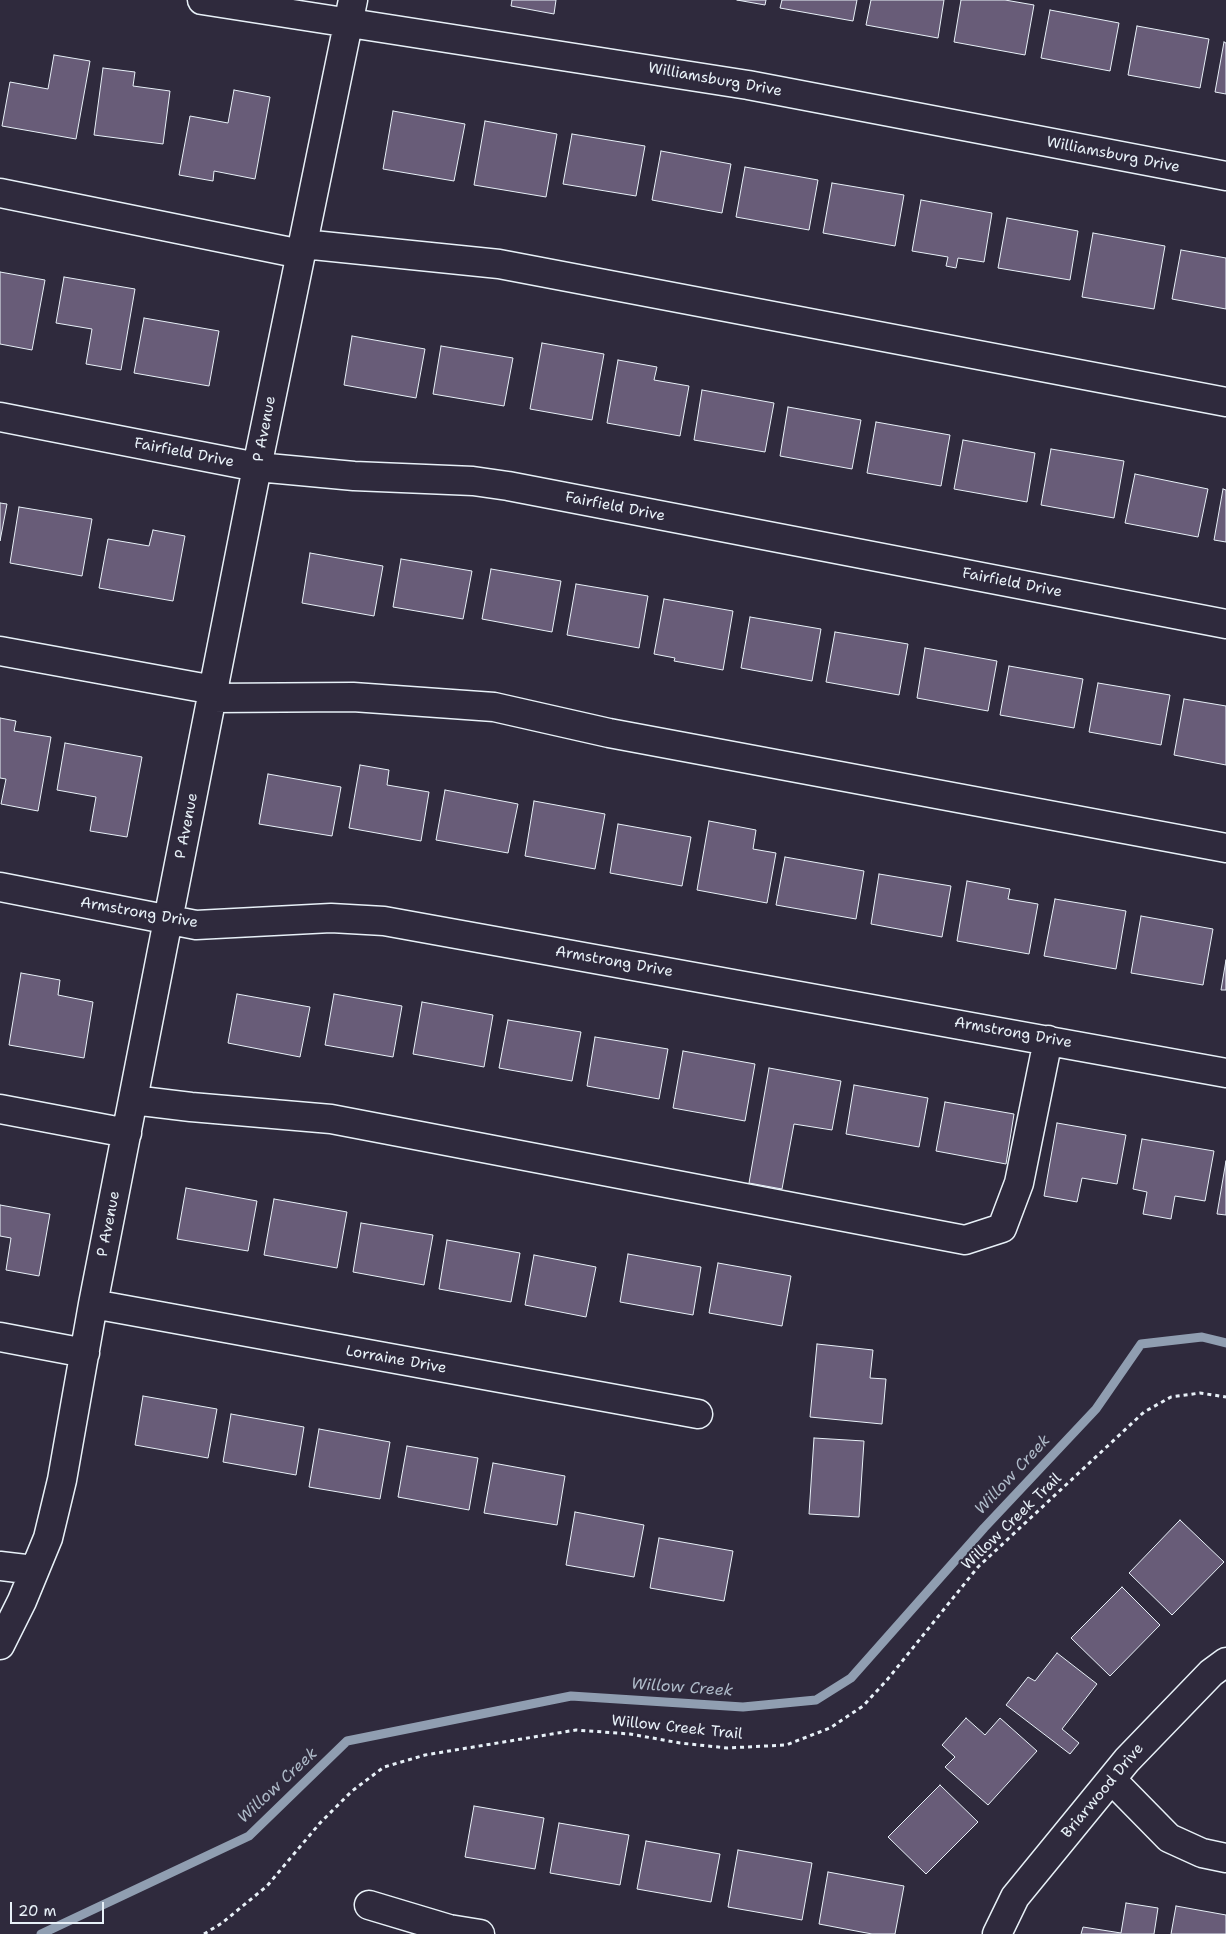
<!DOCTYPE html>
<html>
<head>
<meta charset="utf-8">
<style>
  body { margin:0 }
  #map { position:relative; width:1226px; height:1934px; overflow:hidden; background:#2f2a3d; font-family:"Shantell Sans",sans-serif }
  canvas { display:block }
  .scale { position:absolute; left:10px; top:1902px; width:94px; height:22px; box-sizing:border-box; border:2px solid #e8f1f8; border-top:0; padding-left:6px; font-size:15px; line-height:18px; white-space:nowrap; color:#e8f1f8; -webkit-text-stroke:4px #2f2a3d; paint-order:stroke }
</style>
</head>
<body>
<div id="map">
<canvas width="1226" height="1934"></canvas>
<div class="scale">20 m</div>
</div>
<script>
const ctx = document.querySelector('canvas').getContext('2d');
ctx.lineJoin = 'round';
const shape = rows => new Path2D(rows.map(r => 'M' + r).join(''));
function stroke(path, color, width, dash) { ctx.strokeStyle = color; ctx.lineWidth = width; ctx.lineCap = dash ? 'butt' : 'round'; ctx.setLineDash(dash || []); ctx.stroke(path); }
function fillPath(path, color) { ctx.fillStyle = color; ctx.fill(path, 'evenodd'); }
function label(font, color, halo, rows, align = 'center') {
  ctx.font = font + ' "Shantell Sans",sans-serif'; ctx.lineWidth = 4.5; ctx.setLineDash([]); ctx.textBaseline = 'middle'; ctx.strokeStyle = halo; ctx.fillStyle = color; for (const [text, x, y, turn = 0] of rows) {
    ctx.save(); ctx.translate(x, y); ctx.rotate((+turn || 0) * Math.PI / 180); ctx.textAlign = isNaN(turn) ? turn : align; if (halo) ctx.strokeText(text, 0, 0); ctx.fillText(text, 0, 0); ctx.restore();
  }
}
const stream = shape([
  [41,1934,249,1836,347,1741,571,1696,743,1707,816,1700,851,1678,984,1528,1096,1409,1141,1344,1202,1337,1226,1343]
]);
const building = shape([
  [512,0,556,0,554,14,511,6,512,0],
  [737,0,766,0,765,5,737,0],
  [782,0,857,0,853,21,780,8,782,0],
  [871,0,944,0,938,38,866,25,871,0],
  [961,0,1005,0,1034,5,1025,55,954,42,961,0],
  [1050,10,1119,23,1110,71,1041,58,1050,10],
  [1137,26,1209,39,1200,88,1128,75,1137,26],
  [1224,42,1226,43,1226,94,1215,92,1224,42],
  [54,55,90,61,76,139,2,126,10,82,48,89,54,55],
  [103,68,135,72,133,86,170,91,163,144,94,135,103,68],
  [234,90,270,97,255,179,214,171,213,181,179,175,190,116,228,123,234,90],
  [393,111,465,124,454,181,383,169,393,111],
  [485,121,557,134,546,197,474,185,485,121],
  [572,134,645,146,636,196,563,184,572,134],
  [661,151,731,164,722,213,652,200,661,151],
  [745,167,818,180,809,230,736,217,745,167],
  [832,183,904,195,895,246,823,233,832,183],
  [921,200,992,213,984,262,958,258,956,268,946,266,948,257,912,251,921,200],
  [1007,218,1078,231,1070,280,998,268,1007,218],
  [1093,233,1165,246,1154,309,1082,297,1093,233],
  [1181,250,1226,258,1226,309,1172,299,1181,250],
  [0,272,45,280,32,350,0,344,0,272],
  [64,277,135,289,121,370,86,364,92,329,56,323,64,277],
  [144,318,219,331,209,386,134,373,144,318],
  [352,336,425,349,416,398,344,385,352,336],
  [542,343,604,354,592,420,530,409,542,343],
  [441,346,513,358,504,406,433,394,441,346],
  [618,360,657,367,654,380,689,386,680,436,607,423,618,360],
  [702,390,774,403,765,452,694,440,702,390],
  [788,407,861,420,852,469,780,456,788,407],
  [876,422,950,435,941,486,867,473,876,422],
  [963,440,1035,453,1027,502,954,489,963,440],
  [1051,449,1124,461,1114,518,1041,505,1051,449],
  [1135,474,1208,489,1198,537,1125,523,1135,474],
  [1223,489,1226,490,1226,542,1214,540,1223,489],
  [0,503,7,504,0,541,0,503],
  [19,507,92,519,82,576,10,563,19,507],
  [153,530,185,536,173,601,99,588,108,539,149,546,153,530],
  [310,553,383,566,374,616,302,603,310,553],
  [401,559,472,571,463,619,393,607,401,559],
  [491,569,561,581,552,632,482,619,491,569],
  [576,584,648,596,639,648,567,635,576,584],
  [664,599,733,611,723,670,674,661,675,658,654,654,664,599],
  [750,617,821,629,812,681,741,668,750,617],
  [835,632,908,644,899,695,826,682,835,632],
  [925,648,997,661,988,711,917,698,925,648],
  [1009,666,1083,679,1074,728,1000,715,1009,666],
  [1098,683,1170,695,1161,745,1089,732,1098,683],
  [1184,699,1226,706,1226,765,1174,755,1184,699],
  [0,718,16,721,14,731,51,737,38,811,1,804,6,779,0,778,0,718],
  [65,743,142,757,127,837,90,831,96,797,57,790,65,743],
  [360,765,389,770,387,785,429,792,421,841,349,828,360,765],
  [268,774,341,787,332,836,259,824,268,774],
  [445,790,518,804,508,853,436,840,445,790],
  [534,801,605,814,595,869,525,856,534,801],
  [709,821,756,830,753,849,776,853,767,903,697,890,709,821],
  [618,824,691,837,682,886,610,873,618,824],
  [785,857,864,871,856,919,776,905,785,857],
  [879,874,951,886,942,937,871,924,879,874],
  [967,881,1010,889,1008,899,1038,904,1029,954,957,941,967,881],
  [1055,899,1126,911,1116,969,1044,956,1055,899],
  [1141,916,1213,929,1203,985,1131,973,1141,916],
  [1226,960,1226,990,1221,990,1226,960],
  [21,973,60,980,58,995,93,1002,84,1058,9,1045,21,973],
  [237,994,310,1007,300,1057,228,1043,237,994],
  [334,994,402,1006,393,1057,325,1045,334,994],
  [422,1002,493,1015,484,1067,413,1054,422,1002],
  [508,1020,581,1032,572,1081,499,1068,508,1020],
  [595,1037,668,1049,659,1099,587,1086,595,1037],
  [683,1051,755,1064,745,1121,673,1108,683,1051],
  [769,1068,841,1081,832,1130,794,1124,782,1189,749,1183,769,1068],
  [854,1085,928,1098,919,1147,846,1134,854,1085],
  [945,1102,1014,1114,1006,1164,936,1151,945,1102],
  [1057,1123,1126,1135,1117,1184,1082,1178,1077,1202,1044,1196,1057,1123],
  [1142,1139,1214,1151,1205,1201,1175,1196,1171,1219,1143,1214,1147,1192,1133,1189,1142,1139],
  [1226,1161,1226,1215,1217,1214,1226,1161],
  [186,1188,257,1201,248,1251,177,1239,186,1188],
  [274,1199,347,1212,337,1268,264,1255,274,1199],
  [0,1205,50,1214,39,1276,6,1270,11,1238,0,1236,0,1205],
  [361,1223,433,1235,424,1285,353,1272,361,1223],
  [447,1240,520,1253,511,1302,439,1289,447,1240],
  [628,1254,701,1267,693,1315,620,1302,628,1254],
  [534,1255,596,1267,586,1317,525,1305,534,1255],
  [718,1263,791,1276,782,1326,709,1313,718,1263],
  [817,1344,873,1350,870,1378,886,1379,882,1424,810,1417,817,1344],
  [143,1396,217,1409,208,1458,135,1445,143,1396],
  [231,1414,304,1427,296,1475,223,1462,231,1414],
  [319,1429,390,1442,380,1499,309,1487,319,1429],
  [814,1438,864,1441,859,1517,809,1514,814,1438],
  [407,1446,478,1458,469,1510,398,1497,407,1446],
  [493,1463,565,1476,557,1525,484,1513,493,1463],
  [575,1512,644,1525,634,1577,566,1565,575,1512],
  [1180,1520,1224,1562,1172,1615,1129,1573,1180,1520],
  [659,1538,733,1551,724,1601,650,1588,659,1538],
  [1122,1587,1160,1625,1110,1676,1071,1638,1122,1587],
  [1057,1653,1097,1684,1062,1729,1079,1743,1070,1754,1006,1705,1028,1677,1035,1681,1057,1653],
  [966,1718,985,1735,1000,1718,1037,1751,988,1805,945,1767,955,1757,942,1745,966,1718],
  [940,1785,978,1822,926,1874,888,1837,940,1785],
  [474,1806,544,1818,535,1869,465,1857,474,1806],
  [559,1823,629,1835,620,1885,550,1873,559,1823],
  [646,1841,720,1854,711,1902,637,1889,646,1841],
  [738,1850,812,1863,802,1920,728,1907,738,1850],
  [828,1872,904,1886,895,1934,872,1934,819,1924,828,1872],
  [1126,1903,1158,1908,1154,1934,1081,1934,1083,1927,1121,1933,1126,1903],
  [1176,1906,1226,1915,1226,1934,1171,1934,1176,1906]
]);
const path = shape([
  [204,1934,222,1923,267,1886,320,1823,352,1791,384,1767,425,1755,576,1730,630,1734,680,1743,727,1748,786,1745,830,1728,863,1706,887,1680,978,1567,1144,1412,1171,1397,1200,1393,1226,1397]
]);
const minor = shape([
  [202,0,748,85,1226,176],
  [0,193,301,254],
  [303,244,499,264,1226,402],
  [0,417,257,467,354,476,473,481,508,486,1226,624],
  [0,651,214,690],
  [212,698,353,697,494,707,609,733,1226,848],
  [0,887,196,925,331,918,384,921,1226,1073],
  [133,1100,191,1107,331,1119,965,1240,1002,1228,1019,1183,1048,1040],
  [0,1109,127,1133],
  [93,1304,698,1414],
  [0,1337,85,1353],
  [0,1566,34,1570],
  [0,1645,22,1601,48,1538,62,1480,93,1304,168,920,257,467,353,0],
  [1112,1780,1169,1838,1202,1853,1226,1858],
  [369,1905,449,1929,480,1934],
  [997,1934,1015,1897,1127,1760,1211,1673,1226,1662]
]);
const streetNames = [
  ["Williamsburg Drive",715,80,10],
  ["Williamsburg Drive",1113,155,11],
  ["P Avenue",265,429,-79],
  ["Fairfield Drive",184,453,11],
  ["Fairfield Drive",615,507,11],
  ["Fairfield Drive",1012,583,11],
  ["P Avenue",187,826,-79],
  ["Armstrong Drive",139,913,10],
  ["Armstrong Drive",614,962,10],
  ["Armstrong Drive",1013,1033,10],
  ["P Avenue",109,1224,-79],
  ["Lorraine Drive",396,1360,10],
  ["Willow Creek Trail",1012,1522,-44],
  ["Willow Creek Trail",677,1728,6],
  ["Briarwood Drive",1103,1791,-50]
];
const waterNames = [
  ["Willow Creek",1013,1475,-47],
  ["Willow Creek",682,1688,4],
  ["Willow Creek",278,1786,-43]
];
stroke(stream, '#909eb1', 9);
fillPath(building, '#685c78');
stroke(building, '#e8f1f8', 1);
stroke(minor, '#e8f1f8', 31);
stroke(path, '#e8f1f8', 3, [4, 4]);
stroke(minor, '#2f2a3d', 28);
label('15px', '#e8f1f8', '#2f2a3d', streetNames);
label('italic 16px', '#aebac8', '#2f2a3d', waterNames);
</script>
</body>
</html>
